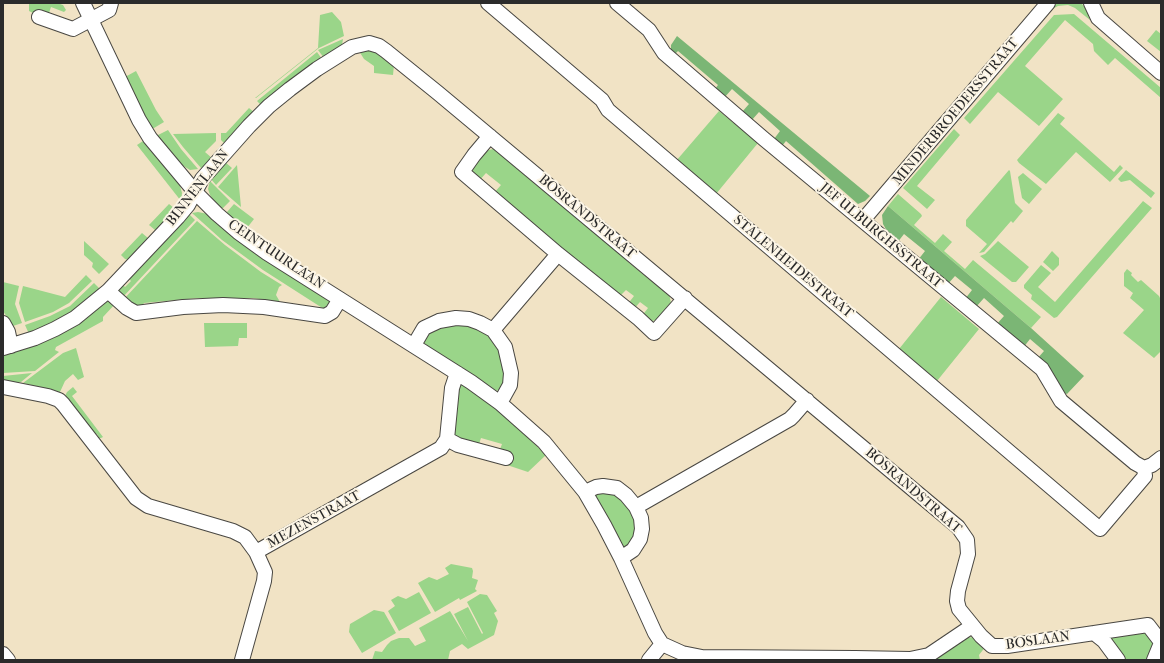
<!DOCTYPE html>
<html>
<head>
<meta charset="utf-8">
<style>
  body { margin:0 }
  #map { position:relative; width:1164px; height:663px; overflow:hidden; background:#f1e3c5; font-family:"IM FELL French Canon",serif }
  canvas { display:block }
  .frame { position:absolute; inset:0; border:4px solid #2b2b2b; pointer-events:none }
</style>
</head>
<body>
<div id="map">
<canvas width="1164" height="663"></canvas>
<div class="frame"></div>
</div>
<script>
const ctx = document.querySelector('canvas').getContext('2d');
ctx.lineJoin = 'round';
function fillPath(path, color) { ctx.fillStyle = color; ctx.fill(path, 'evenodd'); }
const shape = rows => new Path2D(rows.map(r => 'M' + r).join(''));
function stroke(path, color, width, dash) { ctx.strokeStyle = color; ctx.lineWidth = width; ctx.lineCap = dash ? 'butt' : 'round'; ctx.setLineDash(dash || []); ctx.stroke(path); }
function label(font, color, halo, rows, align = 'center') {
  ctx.font = font + ' "IM FELL French Canon",serif'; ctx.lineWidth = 4; ctx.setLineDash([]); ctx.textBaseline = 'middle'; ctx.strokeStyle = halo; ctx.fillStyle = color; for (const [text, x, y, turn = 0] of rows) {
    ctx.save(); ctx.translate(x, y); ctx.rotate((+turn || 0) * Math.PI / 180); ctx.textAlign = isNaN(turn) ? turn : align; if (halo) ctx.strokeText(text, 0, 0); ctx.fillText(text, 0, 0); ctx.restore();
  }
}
const green = shape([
  [31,3,57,3,63,5,66,10,64,12,51,7,48,16,37,15,29,11,29,4],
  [1057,3,1081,3,1086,8,1090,20,1075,8,1068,5,1058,6,1052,9],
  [332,12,341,22,344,36,319,48,256,98,255,98,318,48,320,15],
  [1074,14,1161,88,1161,98,1115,58,1108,65,1094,51,1093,44,1065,20,1025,66,1063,99,1039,126,998,92,970,124,964,118,1054,15],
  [1156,30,1161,34,1161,52,1147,41],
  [343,39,342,45,324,58,318,50],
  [366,49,379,52,394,65,393,75,374,73,374,66,364,59,359,51],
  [317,52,322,59,262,106,257,101],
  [136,71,156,110,164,122,154,128,152,128,139,108,125,77],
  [249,108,255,113,225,144,221,140,221,133,226,133],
  [719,111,758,143,716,194,676,161],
  [1058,113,1065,118,1060,124,1114,172,1120,165,1123,168,1110,182,1076,152,1046,184,1019,163,1017,160],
  [954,129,960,135,917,186,935,200,927,209,903,188],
  [168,130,181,149,198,169,190,170,177,162,158,137,158,135],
  [216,133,216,141,205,152,213,159,207,165,201,168,183,147,173,134],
  [143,141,146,141,179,182,182,193,181,201,137,145],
  [493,149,500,151,533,178,534,183,559,204,563,203,626,255,627,261,650,280,655,280,669,293,671,303,660,319,652,321,641,317,648,308,640,302,633,310,627,305,634,296,626,290,618,298,494,193,501,185,486,173,479,181,473,176,472,169,485,151],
  [225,162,232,168,216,185,211,179],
  [237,165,241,207,218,187],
  [1009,170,1010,171,1015,203,1023,211,1013,223,1011,221,984,252,979,253,987,244,966,226,966,220],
  [1126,170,1155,193,1151,198,1130,180,1121,182,1118,179],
  [1023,173,1042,189,1029,204,1022,198,1018,177],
  [210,181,230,201,223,208,220,208,213,200,210,195,208,189],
  [898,194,921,214,922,216,914,225,935,243,943,234,952,242,944,251,965,269,973,260,1041,317,1031,328,888,206],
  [1143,201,1152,208,1057,317,1054,318,1031,299,1032,295,1024,288,1024,285,1041,265,1051,273,1038,287,1055,302],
  [169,204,174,208,173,213,157,230,155,230,149,225],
  [234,204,254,219,247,228,244,228,229,216,227,212],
  [198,212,208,214,329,297,331,303,327,311,263,270,222,240,192,213],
  [189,214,195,220,122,298,119,291,120,287,122,284,125,287,131,281,128,278,184,217],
  [197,221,225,245,261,272,282,285,279,287,276,295,280,302,253,298,198,298,144,303,141,307,136,307,123,300],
  [142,233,148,238,147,241,129,260,125,259,121,255],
  [84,241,109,264,99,274,92,267,93,263,84,255],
  [998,241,1029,267,1016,282,1012,282,980,256,985,254],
  [1052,251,1059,258,1059,265,1053,271,1043,262],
  [1127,269,1132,273,1131,275,1138,282,1141,280,1159,296,1161,300,1161,351,1154,358,1123,333,1144,310,1130,298,1133,293,1124,286,1124,273],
  [86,275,92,281,69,303,53,312,25,322,19,303,23,286,65,297],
  [3,282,19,286,15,304,22,323,13,326,3,311],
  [94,283,100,289,75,310,60,319,29,334,25,325,50,316,70,306],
  [941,297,979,329,937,381,899,349],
  [107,300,110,300,116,303,103,317,103,321,56,347,55,350,59,352,35,371,3,373,3,354],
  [449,322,477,325,501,345,508,372,501,390,494,391,426,346,422,339,426,333],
  [204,323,247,323,247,338,239,338,238,346,205,347],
  [76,348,84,377,78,380,73,374,65,381,60,392,58,393,44,393,40,387,23,383,63,353],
  [32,373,21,382,3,382,3,376],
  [462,384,493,404,546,455,528,472,507,465,509,461,499,452,502,444,481,438,478,447,460,441,453,434,453,428,456,424,456,389],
  [73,387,77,392,72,396,103,437,101,438,99,438,97,434,92,434,67,401,65,396,67,392],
  [598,489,609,491,626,502,638,525,635,540,626,548,621,545,594,495],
  [451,564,472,568,473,571,472,578,478,580,475,589,477,591,460,600,459,598,435,612,418,583,429,577,437,580,449,574,445,568],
  [419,592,431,613,399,631,388,611,395,606,391,600,398,596,406,599],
  [480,594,487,595,497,611,494,613,498,621,494,635,468,649,462,644,450,651,448,660,372,660,375,651,382,652,387,645,391,641,399,638,409,638,415,646,426,641,419,628,450,611,468,641,454,614,468,607,482,634,483,633,467,602],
  [374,610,384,612,396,633,362,653,349,632,350,624],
  [1146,629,1157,644,1150,660,1126,660,1105,635],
  [973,637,986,646,979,655,980,660,931,660,966,638]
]);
const forest = shape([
  [677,36,870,196,865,201,858,204,786,141,782,146,774,139,780,131,759,112,751,121,742,112,749,104,732,89,724,98,715,89,718,85,678,51,674,55,671,52,671,45],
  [888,206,1031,328,1084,376,1067,394,1062,392,1037,359,1044,351,1030,339,1023,348,996,325,1004,316,984,298,976,307,965,299,972,290,955,276,947,285,918,260,925,251,904,234,897,243,888,233,883,224,882,215]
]);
const minor = shape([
  [83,3,139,120,150,138,196,193,217,214,238,232,267,253,471,382,500,403,544,442,585,492,604,525,621,558,655,633,662,644],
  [488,3,602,100,608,110,1100,529,1145,476,1144,468],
  [617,3,649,30,664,53,764,139,1042,369,1061,401,1135,463,1144,468],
  [1091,3,1098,18,1161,73],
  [39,17,73,29,109,10,111,3],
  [490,136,474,155,462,172,558,254,638,318,654,333,685,298],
  [863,220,1048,3],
  [108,291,127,308,136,313,183,307,223,305,264,307,325,316,332,312,340,299],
  [3,323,8,332,11,346],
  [493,330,558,254],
  [414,345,424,328,439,321,456,318,469,319,480,323,493,330,505,347,511,373,510,385,500,403],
  [3,348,35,338,55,329,75,318,108,291,178,217,188,205,202,179,249,126,269,106,290,89,317,69,352,47,369,43,379,46,386,51,438,93,958,527,967,540,968,554,958,591,957,601,959,609,981,636,992,646,1007,646,1148,625,1161,642],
  [3,387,48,396,59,400,63,404,136,498,148,506,233,531,245,537,256,552],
  [447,439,458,445,506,458],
  [1144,468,1152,465,1161,458],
  [585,492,596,487,603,486,617,488,626,495,636,507,641,518,642,529,640,539,633,550,621,558],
  [636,507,790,419,794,415,807,400],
  [1094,633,1104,641,1118,660],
  [662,644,682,653,702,657,855,658,910,659,929,655,972,626],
  [3,654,8,660],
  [242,660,264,581,265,572,256,552,441,448,447,439,452,388,457,373],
  [649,660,662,644],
  [1154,660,1161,643]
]);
const streetNames = [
  ["MINDERBROEDERSSTRAAT",956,112,-50],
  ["BINNENLAAN",198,188,-52],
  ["BOSRANDSTRAAT",587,217,40],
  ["JEF ULBURGHSSTRAAT",881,236,40],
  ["CEINTUURLAAN",276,255,34],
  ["STALENHEIDESTRAAT",793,267,40],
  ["BOSRANDSTRAAT",913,491,41],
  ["MEZENSTRAAT",314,520,-29],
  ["BOSLAAN",1038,641,-8]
];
fillPath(green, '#9ad589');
fillPath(forest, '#7bb675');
stroke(minor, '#494742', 16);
stroke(minor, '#fff', 14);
label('14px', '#2b2b2b', '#fcf5e5', streetNames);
</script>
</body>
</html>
